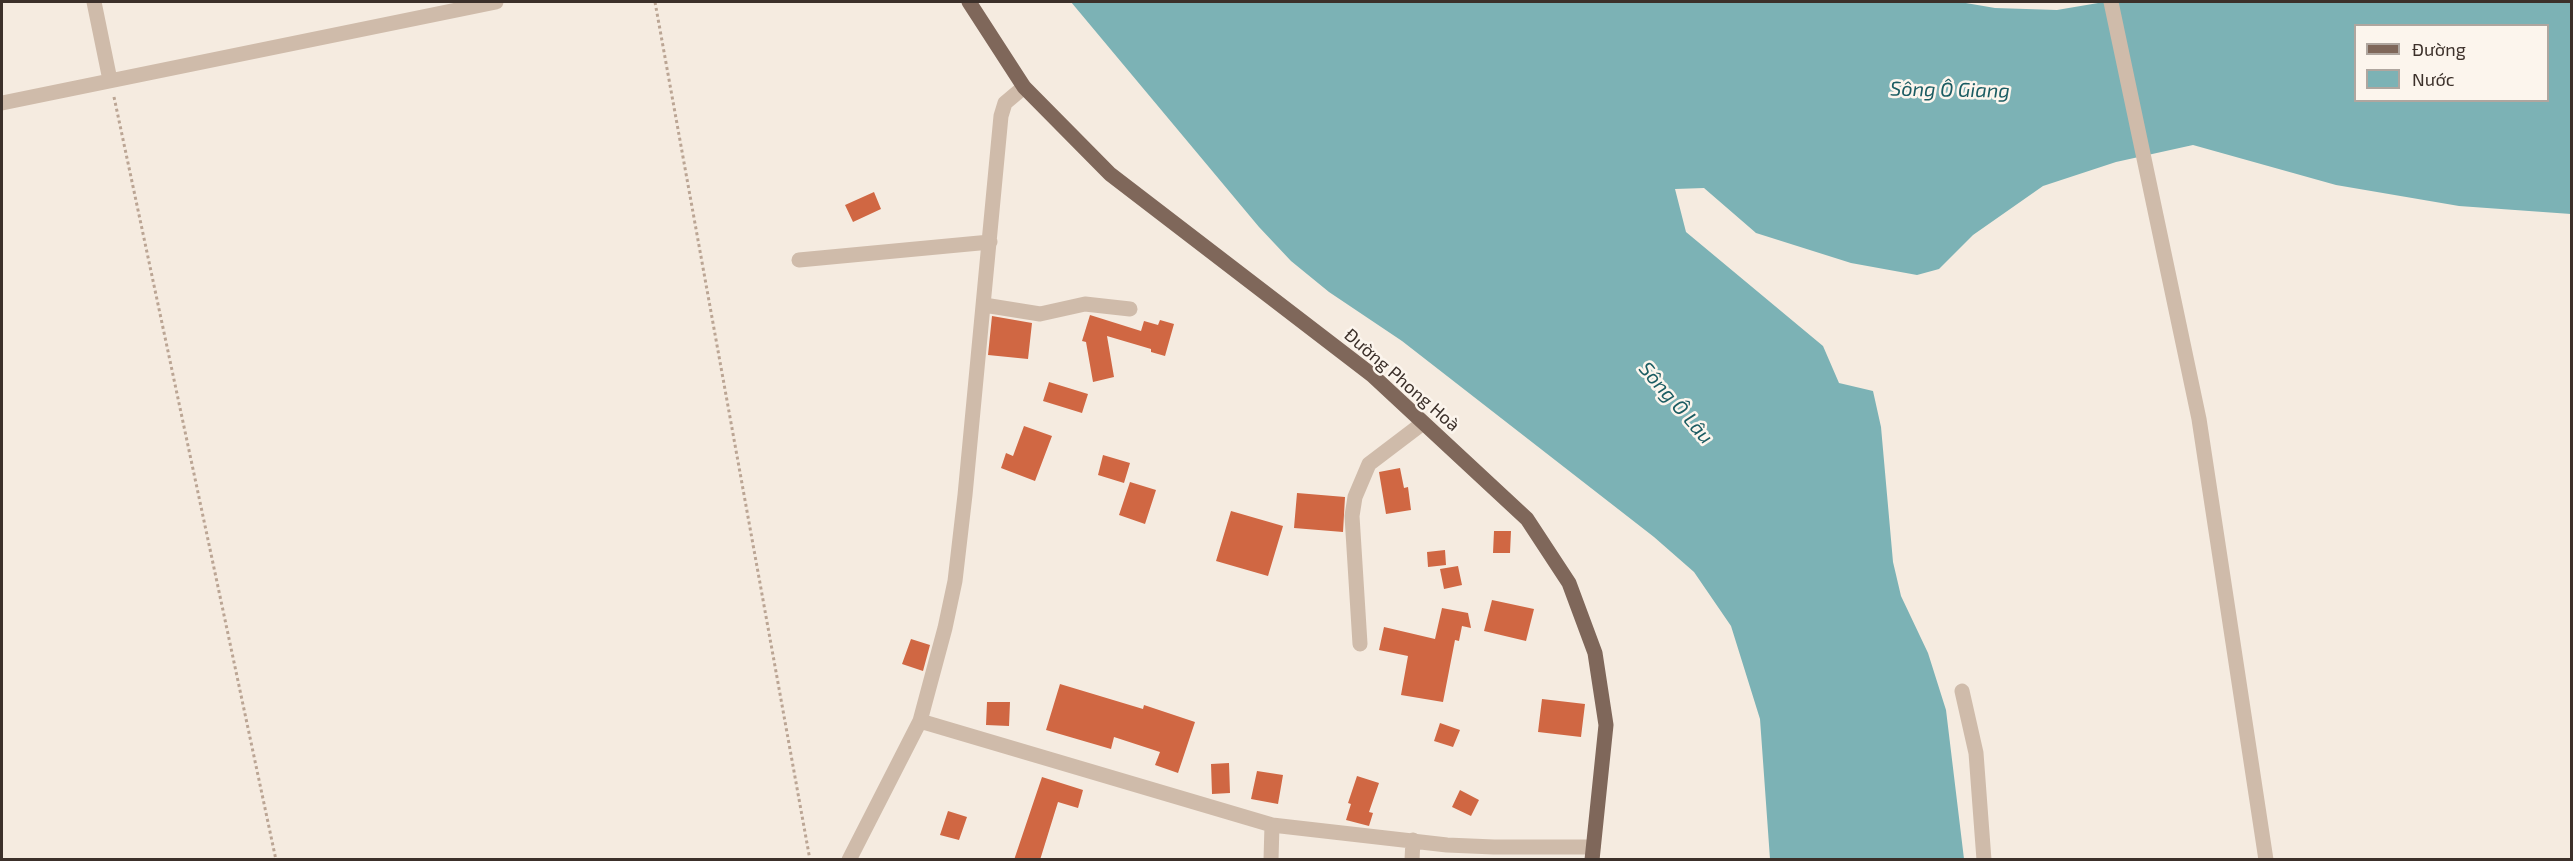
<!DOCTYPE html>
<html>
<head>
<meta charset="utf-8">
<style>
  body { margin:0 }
  #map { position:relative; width:2573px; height:861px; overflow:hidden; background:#f5ebe0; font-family:"Exo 2",sans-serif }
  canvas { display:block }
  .frame { position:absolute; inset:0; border:3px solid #3c302a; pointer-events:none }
  .legend { position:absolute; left:2354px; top:24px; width:195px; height:78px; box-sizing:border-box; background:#fcf5ed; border:2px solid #afa69f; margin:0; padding:8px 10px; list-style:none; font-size:18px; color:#3c302a }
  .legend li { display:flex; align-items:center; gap:12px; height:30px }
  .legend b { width:30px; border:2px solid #afa69f }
</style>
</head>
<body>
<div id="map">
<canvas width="2573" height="861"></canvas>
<div class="frame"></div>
<ul class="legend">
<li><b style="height:8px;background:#7f675a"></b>Đường</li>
<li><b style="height:16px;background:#7cb2b5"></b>Nước</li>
</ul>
</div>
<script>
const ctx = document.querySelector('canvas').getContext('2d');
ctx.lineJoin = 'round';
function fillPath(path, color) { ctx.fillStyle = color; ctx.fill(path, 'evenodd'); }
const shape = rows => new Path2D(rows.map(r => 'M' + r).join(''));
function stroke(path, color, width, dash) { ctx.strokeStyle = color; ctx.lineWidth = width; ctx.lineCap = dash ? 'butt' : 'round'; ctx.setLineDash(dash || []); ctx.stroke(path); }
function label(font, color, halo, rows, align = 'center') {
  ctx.font = font + ' "Exo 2",sans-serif'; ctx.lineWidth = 5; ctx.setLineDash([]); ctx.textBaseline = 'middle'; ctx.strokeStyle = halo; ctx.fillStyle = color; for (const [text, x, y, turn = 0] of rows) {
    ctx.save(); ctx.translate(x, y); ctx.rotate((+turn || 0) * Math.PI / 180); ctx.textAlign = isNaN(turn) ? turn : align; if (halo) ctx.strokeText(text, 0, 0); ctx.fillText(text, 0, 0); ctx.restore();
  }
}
const water = shape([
  [1071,2,1960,2,1995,8,2057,10,2104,2,2571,2,2571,214,2459,206,2336,185,2193,145,2116,162,2043,186,1973,235,1939,269,1917,275,1851,263,1756,233,1704,188,1675,189,1686,232,1823,346,1839,383,1873,391,1881,427,1893,562,1901,596,1928,653,1946,710,1964,859,1770,859,1760,719,1731,626,1694,572,1654,537,1402,341,1329,292,1291,261,1259,227],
  [2356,26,2548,26,2548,100,2356,100]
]);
const building = shape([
  [874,192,881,209,853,222,845,205],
  [1090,315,1141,331,1144,321,1158,325,1160,320,1174,324,1165,356,1151,352,1151,349,1107,336,1114,377,1093,382,1086,342,1082,341],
  [992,316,1032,323,1028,359,988,355],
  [1049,382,1088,394,1082,413,1043,401],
  [1024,426,1052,436,1035,481,1001,468,1006,453,1013,456],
  [1103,455,1130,463,1124,483,1098,475],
  [1400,468,1404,488,1408,487,1411,510,1386,514,1379,472],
  [1130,482,1156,490,1145,524,1119,515],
  [1297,493,1345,497,1343,532,1294,528],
  [1231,511,1283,526,1268,576,1216,561],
  [1494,531,1511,531,1510,553,1493,553],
  [1445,550,1446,565,1428,567,1427,552],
  [1458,566,1462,585,1444,589,1440,569],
  [1492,600,1534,609,1526,641,1484,631],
  [1442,608,1468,613,1471,628,1462,626,1459,641,1455,640,1443,702,1401,695,1408,656,1379,650,1384,627,1435,639],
  [911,639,930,645,923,671,902,664],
  [1060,684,1143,709,1144,705,1195,722,1178,773,1155,765,1160,752,1114,737,1111,749,1046,730],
  [1542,699,1585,704,1581,737,1538,732],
  [987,702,1010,702,1009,726,986,725],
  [1440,723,1460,730,1453,747,1434,741],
  [1229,763,1230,793,1212,794,1211,764],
  [1257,771,1283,775,1278,804,1251,799],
  [1357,776,1379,783,1369,812,1373,813,1369,826,1346,820,1351,804,1348,803],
  [1042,777,1083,790,1078,808,1058,802,1040,860,1014,860],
  [1460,790,1479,800,1471,816,1452,807],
  [948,811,967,817,959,840,940,835]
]);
const path = shape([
  [655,2,810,860],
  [114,97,276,860]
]);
const minor = shape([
  [94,2,110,80],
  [2,103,496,2],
  [799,260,990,242],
  [984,305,1040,314,1085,304,1130,309],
  [1360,644,1352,516,1355,497,1369,464,1423,423],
  [1962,691,1976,753,1984,860],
  [920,721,1272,825,1447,845,1494,847,1593,847],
  [849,860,920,721,945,628,955,581,965,495,1001,116,1005,103,1024,87],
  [1271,860,1272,825],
  [1412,860,1413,840]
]);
const tertiary = shape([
  [2111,2,2199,419,2266,860]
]);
const primary = shape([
  [969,2,1024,87,1110,174,1372,375,1527,519,1569,583,1595,653,1606,725,1592,860]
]);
const streetNames = [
  ["Đường Phong Hoà",1402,380,41]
];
const waterNames = [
  ["Sông Ô Giang",1950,90,1],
  ["Sông Ô Lâu",1676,403,49]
];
fillPath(water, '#7cb2b5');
fillPath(building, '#d06743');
stroke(path, '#bba594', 3, [3, 3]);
stroke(minor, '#cfbbaa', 15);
stroke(tertiary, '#cfbbaa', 15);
stroke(primary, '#7f675a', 15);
label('18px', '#3c302a', '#fcf5ed', streetNames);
label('italic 20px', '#1b5c62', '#fcf5ed', waterNames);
</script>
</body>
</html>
